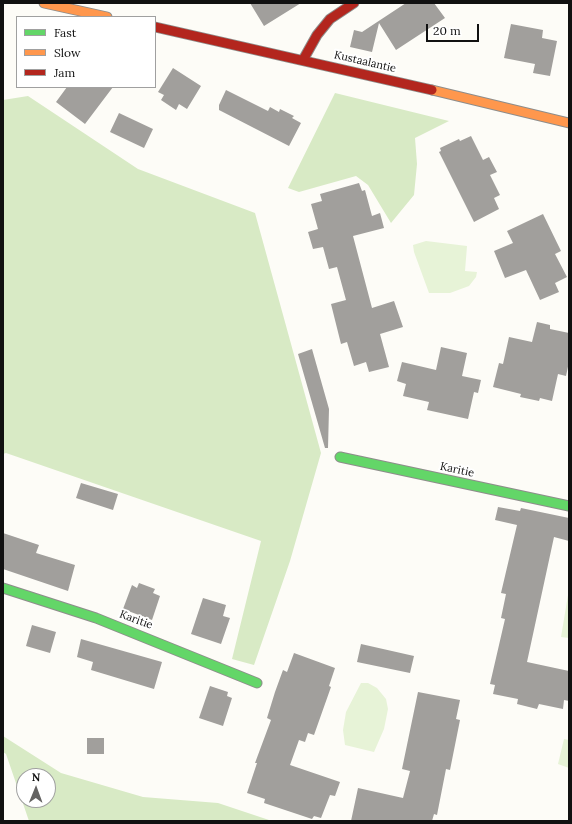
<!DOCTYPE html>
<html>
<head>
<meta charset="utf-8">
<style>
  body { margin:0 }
  #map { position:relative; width:572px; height:824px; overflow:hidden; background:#fdfcf7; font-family:Lora,serif }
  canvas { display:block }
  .frame { position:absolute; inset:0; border:4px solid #111; pointer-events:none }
  .legend { position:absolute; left:16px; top:16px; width:140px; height:72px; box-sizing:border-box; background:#fff; border:1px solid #a0a0a0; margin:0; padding:5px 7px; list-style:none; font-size:12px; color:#111 }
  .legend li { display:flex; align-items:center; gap:8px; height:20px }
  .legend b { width:20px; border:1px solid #a0a0a0 }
  .north { position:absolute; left:16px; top:768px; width:40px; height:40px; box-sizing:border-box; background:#fff; border:1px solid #a0a0a0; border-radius:50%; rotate:1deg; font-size:11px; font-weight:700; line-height:16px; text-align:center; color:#111 }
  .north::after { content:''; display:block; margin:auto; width:14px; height:18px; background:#646362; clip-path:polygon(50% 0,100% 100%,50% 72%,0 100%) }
  .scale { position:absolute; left:426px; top:24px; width:53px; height:18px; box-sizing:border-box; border:2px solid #111; border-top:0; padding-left:5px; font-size:12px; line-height:14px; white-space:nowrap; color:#111; -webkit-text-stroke:3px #fff; paint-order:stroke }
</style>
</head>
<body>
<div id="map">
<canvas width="572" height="824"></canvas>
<div class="frame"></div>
<ul class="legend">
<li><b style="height:5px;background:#63d668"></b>Fast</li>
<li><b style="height:5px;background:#ff974d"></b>Slow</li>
<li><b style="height:5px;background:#b3261e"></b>Jam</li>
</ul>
<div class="north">N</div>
<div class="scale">20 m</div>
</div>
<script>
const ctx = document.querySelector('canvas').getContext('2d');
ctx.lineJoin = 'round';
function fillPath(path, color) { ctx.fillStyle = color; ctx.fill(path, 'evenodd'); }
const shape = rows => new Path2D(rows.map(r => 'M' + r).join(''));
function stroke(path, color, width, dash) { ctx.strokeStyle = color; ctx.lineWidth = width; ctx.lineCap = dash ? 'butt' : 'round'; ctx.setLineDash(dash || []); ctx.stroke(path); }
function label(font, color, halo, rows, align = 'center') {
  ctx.font = font + ' Lora,serif'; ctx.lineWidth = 4; ctx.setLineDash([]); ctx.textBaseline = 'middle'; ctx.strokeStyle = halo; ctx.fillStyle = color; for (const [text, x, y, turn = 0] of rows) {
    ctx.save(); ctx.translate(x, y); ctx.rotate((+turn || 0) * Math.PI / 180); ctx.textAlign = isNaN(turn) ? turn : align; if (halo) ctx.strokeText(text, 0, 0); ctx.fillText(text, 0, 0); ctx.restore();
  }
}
const green = shape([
  [426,241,467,246,465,271,477,272,476,277,469,286,450,293,429,293,414,252,413,245],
  [569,589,569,638,561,637],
  [361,683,368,683,377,688,386,699,388,709,384,729,374,752,345,745,343,730,346,712],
  [564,739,569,740,569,768,558,764]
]);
const forest = shape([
  [335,93,449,121,415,138,417,164,414,195,391,223,368,185,356,176,299,192,288,188],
  [28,96,138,169,255,213,321,453,290,561,254,665,232,659,261,541,6,453,3,454,3,100],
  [3,736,61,773,143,797,218,803,272,821,29,821,6,754,3,752],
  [24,776,48,776,48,800,24,800]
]);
const building = shape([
  [250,3,301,3,264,26],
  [406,3,434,3,445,18,396,50,379,23,372,52,350,47,354,30,362,32],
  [511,24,543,30,542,38,557,41,550,76,533,73,535,64,504,58],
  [173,68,201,86,187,109,179,104,176,110,161,100,164,95,158,92],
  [67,87,113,87,85,124,56,102],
  [226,90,268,111,270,107,279,112,280,109,294,116,292,118,301,123,289,146,219,110,219,105],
  [119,113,153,129,144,148,110,132],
  [471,136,483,160,489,157,497,172,490,175,500,195,494,198,499,209,474,222,439,152,441,151,440,148,459,139,460,141],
  [359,183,362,191,365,190,372,216,380,213,384,228,353,236,372,308,394,301,403,327,380,334,389,367,369,372,366,362,354,366,347,342,341,344,331,304,346,300,337,267,329,269,323,247,313,249,308,232,318,229,311,204,322,201,320,194],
  [543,214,561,251,555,254,567,277,555,283,559,292,540,300,526,270,505,278,494,251,513,243,507,231],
  [537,322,550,325,550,329,569,333,569,362,566,376,558,374,552,401,540,398,539,401,520,397,521,394,493,387,499,363,503,364,509,337,532,342],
  [441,347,467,353,462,376,481,380,478,393,474,392,468,419,427,410,429,402,403,396,406,384,397,381,402,362,436,370],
  [312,349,329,409,328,448,325,448,298,354],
  [81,483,118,494,113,510,76,498],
  [498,507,520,511,521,508,569,518,569,541,554,537,527,662,569,671,569,701,564,700,563,709,539,704,537,709,517,704,518,699,493,694,495,685,490,684,505,619,501,618,506,594,501,593,517,525,495,520],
  [3,533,39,545,36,553,75,565,68,591,3,569],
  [139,583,155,589,153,593,160,596,152,620,123,609,132,585,137,588],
  [203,598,226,605,223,616,230,618,221,644,191,634],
  [32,625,56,632,50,653,26,646],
  [81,639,162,662,154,689,91,670,93,662,77,657],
  [361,644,414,656,410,673,357,662],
  [294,653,335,668,329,686,331,687,314,735,308,733,305,742,299,740,290,765,340,782,335,796,330,795,321,818,314,816,312,819,264,803,265,799,247,793,257,763,255,763,271,720,267,718,275,692,283,670,287,672],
  [210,686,228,692,227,696,232,698,223,726,199,718],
  [418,692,460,700,456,719,460,720,450,770,446,769,437,815,434,814,432,821,351,821,358,788,403,798,410,771,402,769],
  [87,738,104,738,104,754,87,754]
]);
const fast = shape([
  [340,457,569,506],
  [3,588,96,618,257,683]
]);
const slow = shape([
  [44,3,107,17],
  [432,90,569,123]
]);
const jam = shape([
  [155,27,432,90],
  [303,60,317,35,330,19,354,3]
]);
const streetNames = [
  ["Kustaalantie",365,62,13],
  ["Karitie",457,470,12],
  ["Karitie",136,620,20]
];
fillPath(green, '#e7f3d7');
fillPath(forest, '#d8eac5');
fillPath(building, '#a19f9c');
stroke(fast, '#8e8d8b', 11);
stroke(slow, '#8e8d8b', 11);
stroke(jam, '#8e8d8b', 11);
stroke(fast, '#63d668', 9);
stroke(slow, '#ff974d', 9);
stroke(jam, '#b3261e', 9);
label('11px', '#111', '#fff', streetNames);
</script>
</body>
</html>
